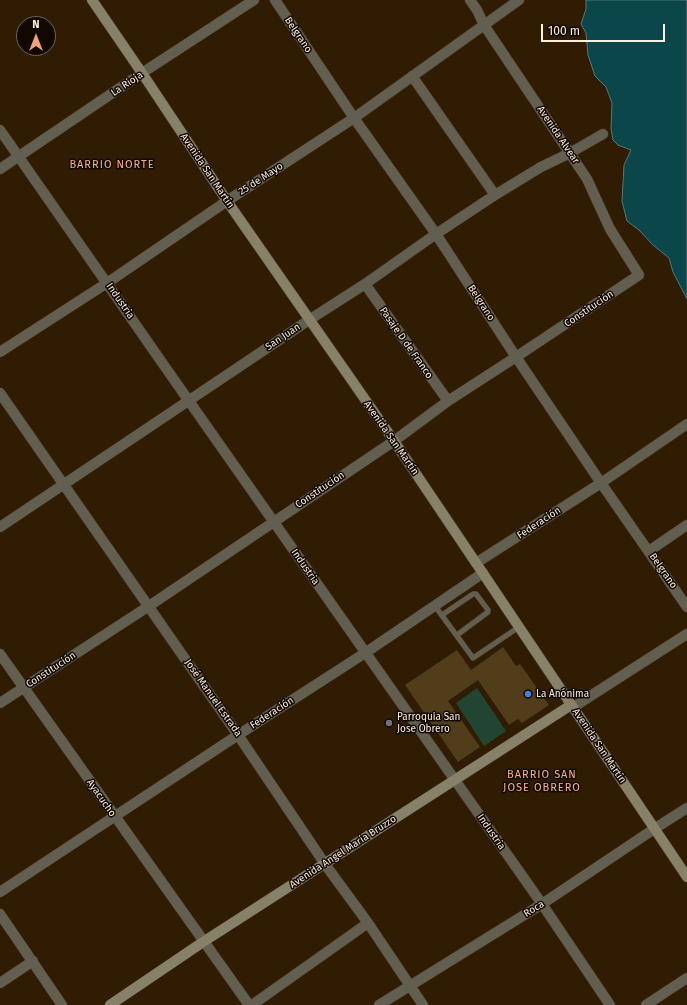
<!DOCTYPE html>
<html>
<head>
<meta charset="utf-8">
<style>
  body { margin:0 }
  #map { position:relative; width:687px; height:1005px; overflow:hidden; background:#2f1c02; font-family:"Fira Sans",sans-serif }
  canvas { display:block }
  .north { position:absolute; left:16px; top:16px; width:40px; height:40px; box-sizing:border-box; background:#110802; border:1px solid #6f645b; border-radius:50%; rotate:0deg; font-size:11px; font-weight:700; line-height:16px; text-align:center; color:#fdefe0 }
  .north::after { content:''; display:block; margin:auto; width:14px; height:18px; background:#efa377; clip-path:polygon(50% 0,100% 100%,50% 72%,0 100%) }
  .scale { position:absolute; left:541px; top:24px; width:124px; height:18px; box-sizing:border-box; border:2px solid #fdefe0; border-top:0; padding-left:5px; font-size:12px; line-height:14px; white-space:nowrap; color:#fdefe0; -webkit-text-stroke:3px #110802; paint-order:stroke }
</style>
</head>
<body>
<div id="map">
<canvas width="687" height="1005"></canvas>
<div class="north">N</div>
<div class="scale">100 m</div>
</div>
<script>
const ctx = document.querySelector('canvas').getContext('2d');
ctx.lineJoin = 'round';
function fillPath(path, color) { ctx.fillStyle = color; ctx.fill(path, 'evenodd'); }
const shape = rows => new Path2D(rows.map(r => 'M' + r).join(''));
function stroke(path, color, width, dash) { ctx.strokeStyle = color; ctx.lineWidth = width; ctx.lineCap = dash ? 'butt' : 'round'; ctx.setLineDash(dash || []); ctx.stroke(path); }
function label(font, color, halo, rows, align = 'center') {
  ctx.font = font + ' "Fira Sans",sans-serif'; ctx.lineWidth = 3; ctx.setLineDash([]); ctx.textBaseline = 'middle'; ctx.strokeStyle = halo; ctx.fillStyle = color; for (const [text, x, y, turn = 0] of rows) {
    ctx.save(); ctx.translate(x, y); ctx.rotate((+turn || 0) * Math.PI / 180); ctx.textAlign = isNaN(turn) ? turn : align; if (halo) ctx.strokeText(text, 0, 0); ctx.fillText(text, 0, 0); ctx.restore();
  }
}
const green = shape([
  [477,688,506,731,484,746,456,703]
]);
const water = shape([
  [586,0,687,0,687,299,673,272,669,258,653,245,639,230,627,221,622,201,624,165,631,150,618,145,613,140,611,128,612,103,606,87,595,76,588,55,586,33,581,24,586,9,586,0]
]);
const building = shape([
  [503,647,516,666,520,664,549,705,522,723,518,719,509,725,478,680,448,701,480,747,458,762,405,685,457,650,471,670]
]);
const lane = shape([
  [435,606,473,658,519,627],
  [442,615,473,594,476,594,488,610,488,612,457,635]
]);
const street = shape([
  [275,0,354,118,436,234,516,357,601,483,687,607],
  [412,76,495,195],
  [0,130,170,374,542,904,610,1005],
  [0,169,142,73,254,0],
  [365,284,448,401],
  [0,352,107,283,227,201,354,118,519,0],
  [0,393,238,735,327,867,368,923,423,1005],
  [0,527,309,320,365,284,436,234,495,195,541,167,570,153,603,134],
  [649,551,687,525],
  [476,563,601,483,687,424],
  [0,654,249,1005],
  [0,703,149,606,394,441,448,401,516,357,639,275,610,229,587,179,484,25,477,10,470,0],
  [575,710,578,704,687,634],
  [0,892,238,735,365,653,483,573],
  [0,914,62,1005],
  [0,983,33,961],
  [252,1005,368,923],
  [379,1005,542,904,654,829,687,808],
  [646,1005,687,978]
]);
const secondary = shape([
  [92,0,142,73,227,201,394,441,476,563,687,877],
  [110,1005,203,942,571,705]
]);
const markers = [
  [528,694,4,"#3f7fe0"],
  [389,723,4,"#6b7280"]
];
const streetNames = [
  ["Belgrano",298,35,56],
  ["La Rioja",127,84,-34],
  ["Avenida Alvear",558,135,56],
  ["Avenida San Martín",207,171,56],
  ["25 de Mayo",261,179,-33],
  ["Industria",120,301,55],
  ["Belgrano",481,303,57],
  ["Constitución",589,309,-34],
  ["San Juan",283,337,-34],
  ["Pasaje D de Franco",406,343,55],
  ["Avenida San Martín",391,438,55],
  ["Constitución",320,490,-34],
  ["Federación",539,523,-33],
  ["Industria",305,567,55],
  ["Belgrano",663,571,55],
  ["Constitución",51,670,-33],
  ["José Manuel Estrada",213,698,55],
  ["Federación",272,713,-33],
  ["Avenida San Martín",599,746,56],
  ["Ayacucho",101,798,55],
  ["Industria",491,832,55],
  ["Avenida Angel Maria Bruzzo",343,852,-33],
  ["Roca",534,909,-32]
];
const poiNames = [
  ["La Anónima",536,694],
  ["Parroquia San",397,717],
  ["Jose Obrero",397,729]
];
const neighbourhoodNames = [
  ["BARRIO NORTE",112,165],
  ["BARRIO SAN",542,775],
  ["JOSE OBRERO",542,788]
];
fillPath(green, '#224533');
fillPath(water, '#0b464a');
stroke(water, '#547977', 1);
fillPath(building, '#523d1b');
stroke(lane, '#4c3a21', 6);
stroke(street, '#4c3a21', 11);
stroke(secondary, '#4c3a21', 11);
stroke(lane, '#625e50', 5);
stroke(street, '#625e50', 10);
stroke(secondary, '#87816a', 10);
for (const [x, y, r, color] of markers) { const dot = new Path2D(); dot.arc(x, y, r, 0, 2 * Math.PI); ctx.fillStyle = color; ctx.fill(dot); stroke(dot, '#110802', 1.5); }
label('10px', '#fdefe0', '#110802', streetNames);
label('10px', '#fdefe0', '#110802', poiNames, 'left');
ctx.letterSpacing = '1px';
label('11px', '#f7af87', '#110802', neighbourhoodNames);
ctx.letterSpacing = '0px';
</script>
</body>
</html>
